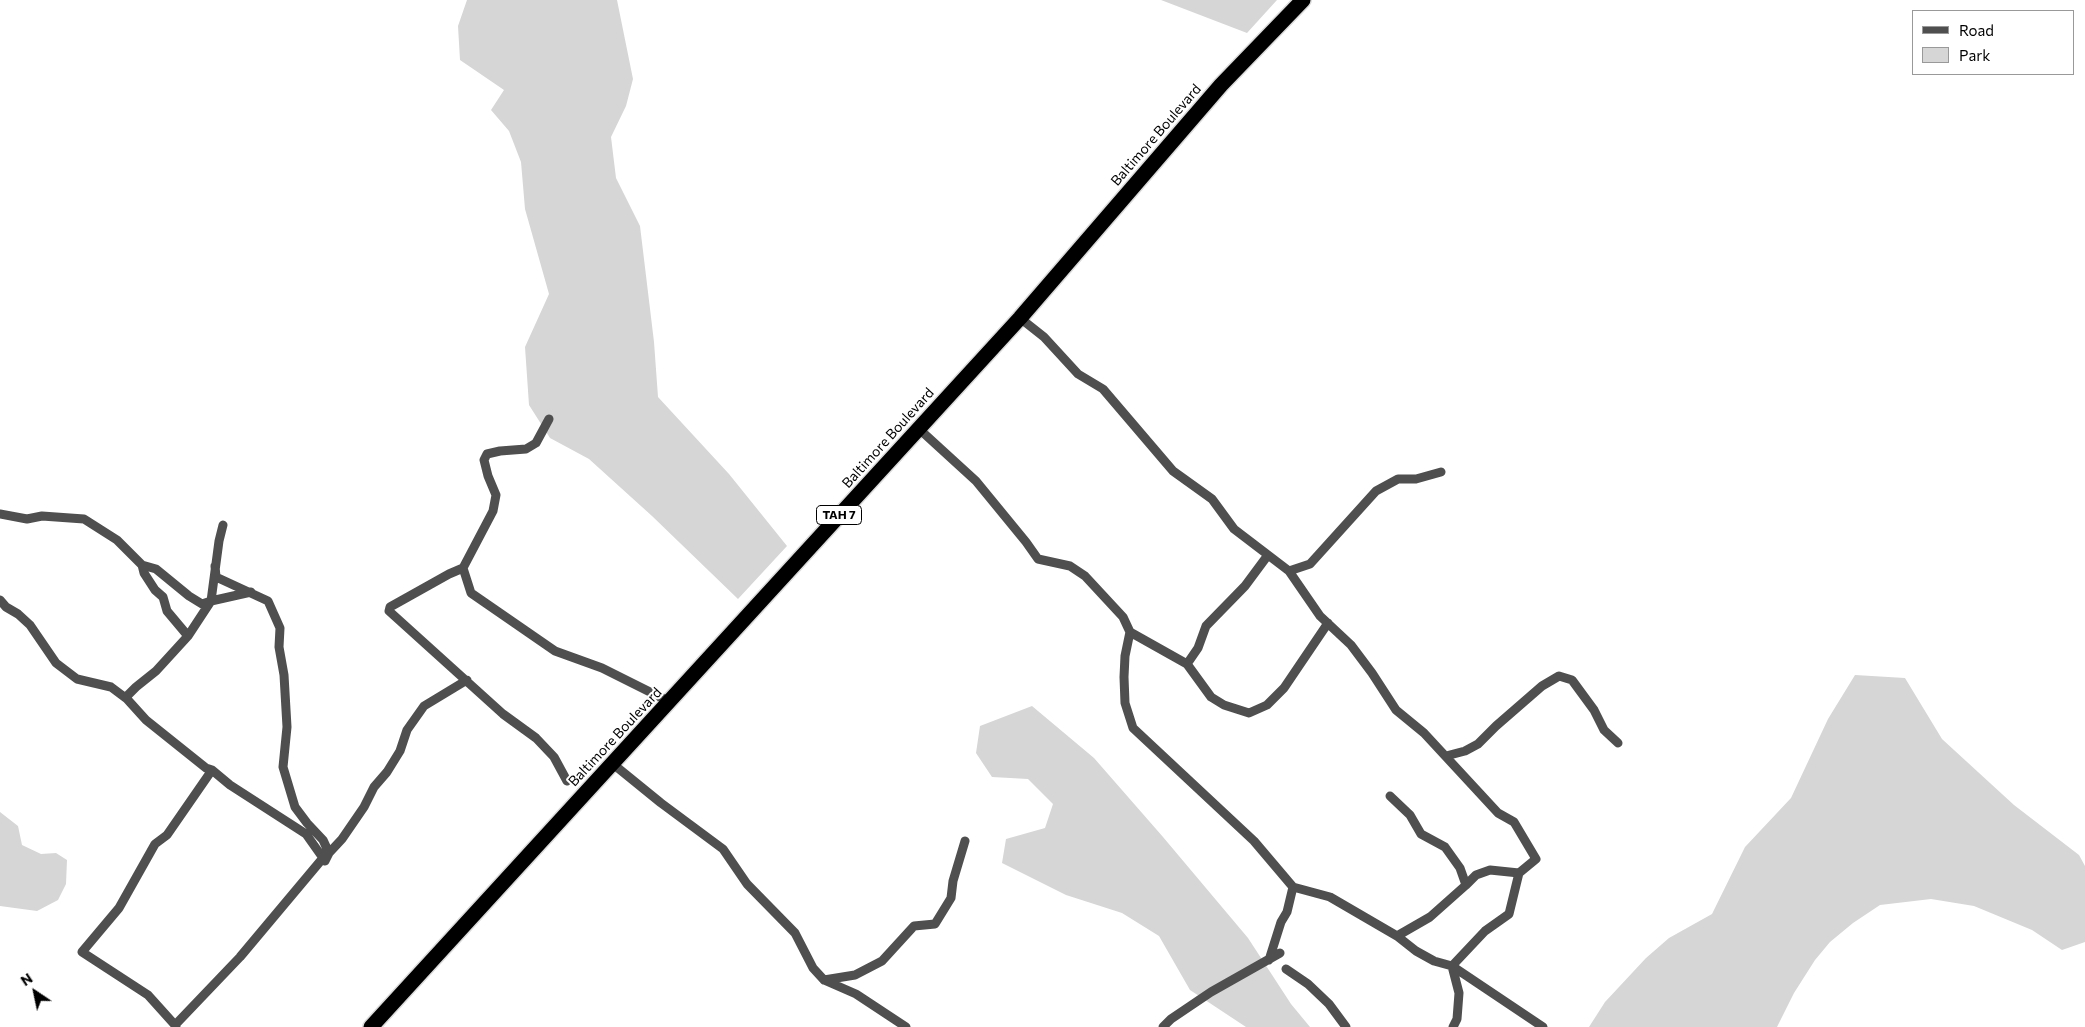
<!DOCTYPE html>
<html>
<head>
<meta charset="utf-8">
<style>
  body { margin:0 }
  #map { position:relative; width:2085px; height:1027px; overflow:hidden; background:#fff; font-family:Commissioner,sans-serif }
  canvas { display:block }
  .legend { position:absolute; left:1912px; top:10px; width:162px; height:65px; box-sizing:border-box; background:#fff; border:1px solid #999; margin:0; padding:6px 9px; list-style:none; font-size:15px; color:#000 }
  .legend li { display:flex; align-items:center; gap:10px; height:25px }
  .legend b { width:25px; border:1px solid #999 }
  .north { position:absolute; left:10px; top:967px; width:50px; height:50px; -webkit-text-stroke:4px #fff; paint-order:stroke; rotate:326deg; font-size:14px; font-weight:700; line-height:20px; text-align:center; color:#000 }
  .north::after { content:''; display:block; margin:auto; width:18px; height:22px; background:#000; clip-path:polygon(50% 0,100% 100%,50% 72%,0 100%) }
</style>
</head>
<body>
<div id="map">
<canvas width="2085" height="1027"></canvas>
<ul class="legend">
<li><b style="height:6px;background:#4f4f4f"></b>Road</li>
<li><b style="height:14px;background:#d6d6d6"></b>Park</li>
</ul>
<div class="north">N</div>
</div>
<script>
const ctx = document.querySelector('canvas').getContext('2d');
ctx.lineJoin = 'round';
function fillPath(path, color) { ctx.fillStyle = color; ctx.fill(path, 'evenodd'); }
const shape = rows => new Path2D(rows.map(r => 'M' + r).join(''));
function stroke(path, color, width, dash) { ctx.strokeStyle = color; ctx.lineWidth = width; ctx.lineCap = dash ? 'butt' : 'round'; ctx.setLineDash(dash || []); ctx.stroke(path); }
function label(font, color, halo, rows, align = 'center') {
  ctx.font = font + ' Commissioner,sans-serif'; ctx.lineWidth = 4; ctx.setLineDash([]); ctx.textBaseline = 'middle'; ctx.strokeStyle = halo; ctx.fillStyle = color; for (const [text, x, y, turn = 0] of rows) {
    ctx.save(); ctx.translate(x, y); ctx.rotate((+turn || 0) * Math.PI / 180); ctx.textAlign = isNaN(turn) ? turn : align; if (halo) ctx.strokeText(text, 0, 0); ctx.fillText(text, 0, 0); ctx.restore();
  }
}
const green = shape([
  [467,0,617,0,633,79,626,106,611,137,616,178,640,226,654,342,658,397,729,474,787,546,738,599,652,516,589,459,550,438,529,405,525,347,549,294,525,209,521,162,509,131,491,110,504,90,460,60,458,26],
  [1161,0,1277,0,1247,33],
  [1855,675,1905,678,1942,739,2014,805,2079,855,2085,866,2085,942,2062,950,2032,930,1974,906,1931,899,1880,905,1853,923,1830,942,1815,960,1794,993,1777,1027,1589,1027,1605,1002,1646,958,1669,938,1712,914,1745,847,1791,798,1828,719],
  [1032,706,1094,758,1163,837,1248,938,1291,1004,1310,1027,1246,1027,1190,990,1159,936,1122,913,1066,895,1002,863,1006,839,1045,828,1053,804,1028,779,992,777,976,753,980,726],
  [0,812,18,826,22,845,41,854,56,853,67,860,66,884,58,900,37,911,0,906]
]);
const street = shape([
  [1020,318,1044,337,1078,374,1103,389,1173,471,1212,499,1234,529,1289,571,1320,616,1351,645,1372,673,1396,710,1424,733,1498,813,1514,822,1536,859,1519,873,1509,914,1485,931,1452,966,1543,1027],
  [549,419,536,443,526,449,500,451,487,454,484,460,488,476,496,495,493,511,463,568,449,574,390,607,389,611,503,714,536,738,554,757,567,781],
  [918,428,976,481,1026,542,1038,559,1070,566,1085,576,1123,617,1130,632,1125,656,1124,677,1125,703,1133,728,1254,841,1293,887,1330,897,1397,936,1416,951,1434,961,1452,966,1459,993,1457,1019,1453,1027],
  [0,514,27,519,42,516,84,519,117,540,142,565,156,569,189,596,202,604,211,601,251,592],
  [142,565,144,573,155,590,163,597,167,611,188,636],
  [463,568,471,593,555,651,602,668,670,702],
  [1289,571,1310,564,1376,491,1398,479,1416,479,1441,472],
  [0,600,6,607,18,614,30,625,56,663,77,679,111,687,127,699,146,720,206,768,212,770,230,785,306,834,323,858],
  [1130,632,1187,664,1211,697,1224,705,1249,713,1267,705,1284,688,1328,623],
  [1187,664,1198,648,1206,626,1245,586,1268,555],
  [127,699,128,695,136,687,156,671,188,636,211,601,219,541,223,525],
  [1446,756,1465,751,1478,744,1496,726,1542,686,1559,676,1572,680,1594,710,1604,730,1618,743],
  [613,764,661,803,723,849,747,884,795,933,813,968,824,980,856,994,906,1027],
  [1390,796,1410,815,1421,834,1445,847,1460,868,1466,885],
  [329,853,342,839,364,807,374,787,387,772,400,751,407,730,424,706,467,680],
  [1397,936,1430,917,1466,885,1476,875,1490,870,1519,873],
  [1269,960,1281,922,1287,912,1293,887],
  [1286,969,1308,984,1329,1004,1346,1027],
  [824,980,855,975,882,961,914,926,935,924,951,898,953,881,965,841],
  [175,1025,148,995,82,952,119,908,155,844,167,835,212,770],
  [176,1027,175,1025,240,957,323,858,325,861,329,853,323,840,307,823,295,807,283,767,287,727,284,675,279,647,280,628,268,601,216,577,215,566],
  [1163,1027,1171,1019,1211,992,1280,953]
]);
const highway = shape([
  [371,1027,1020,318,1221,85,1303,0]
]);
const shields = [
  [839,515,45]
];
const shieldNames = [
  ["TAH 7",839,515]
];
const streetNames = [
  ["Baltimore Boulevard",1156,135,-49],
  ["Baltimore Boulevard",888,438,-48],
  ["Baltimore Boulevard",615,737,-47]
];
fillPath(green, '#d6d6d6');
stroke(highway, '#dbdbdb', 18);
stroke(street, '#4f4f4f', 9);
stroke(highway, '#000', 15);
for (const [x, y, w] of shields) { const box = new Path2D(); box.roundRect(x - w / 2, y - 9.5, w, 19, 4); ctx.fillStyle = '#fff'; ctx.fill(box); stroke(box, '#000', 1); }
label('bold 12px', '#000', null, shieldNames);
label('14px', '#000', '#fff', streetNames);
</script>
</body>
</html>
